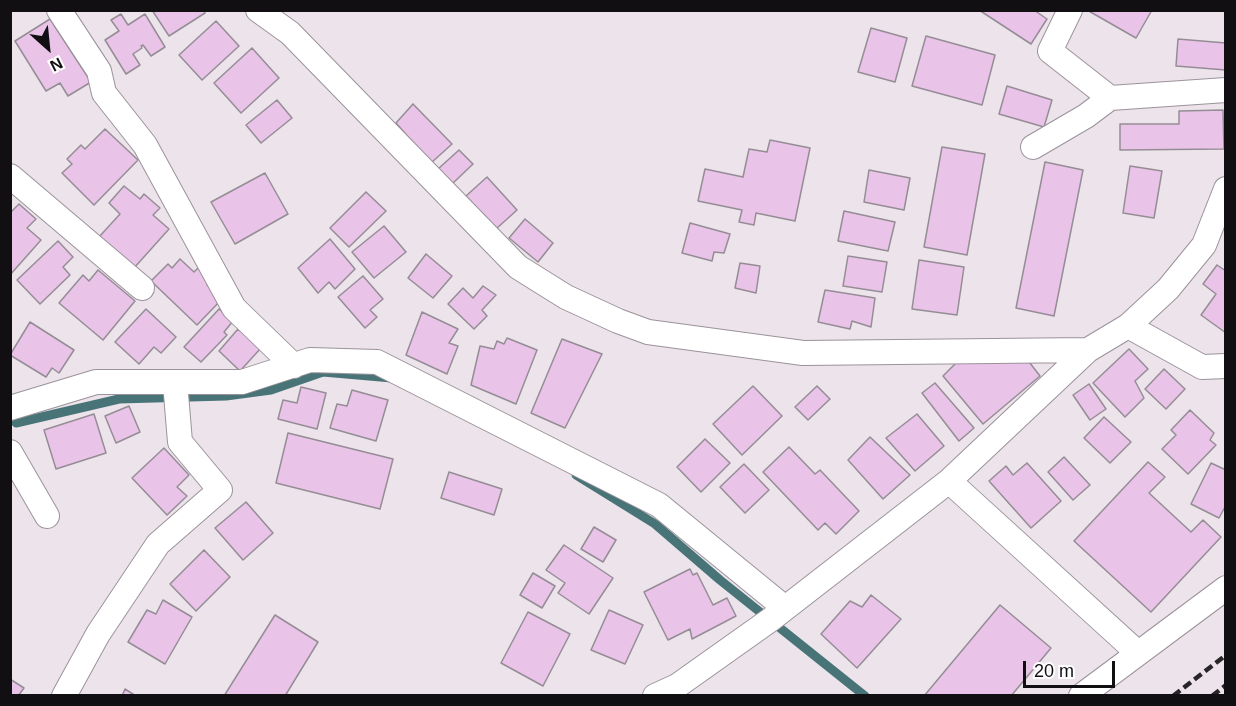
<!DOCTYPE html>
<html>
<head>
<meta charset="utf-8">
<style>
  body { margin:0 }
  #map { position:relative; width:1236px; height:706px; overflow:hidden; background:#ece3eb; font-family:Helvetica,sans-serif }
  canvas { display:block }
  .frame { position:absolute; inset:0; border:12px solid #120f12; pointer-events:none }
  .north { position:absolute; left:18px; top:18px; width:60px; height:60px; -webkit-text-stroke:4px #fff; paint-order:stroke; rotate:153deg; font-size:16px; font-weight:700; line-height:24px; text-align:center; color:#120f12 }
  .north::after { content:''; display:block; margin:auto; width:21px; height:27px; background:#120f12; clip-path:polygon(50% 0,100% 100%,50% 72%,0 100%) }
  .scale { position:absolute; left:1023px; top:661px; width:92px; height:27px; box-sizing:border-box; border:3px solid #120f12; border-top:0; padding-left:8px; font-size:18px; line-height:21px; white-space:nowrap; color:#120f12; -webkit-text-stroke:4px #fff; paint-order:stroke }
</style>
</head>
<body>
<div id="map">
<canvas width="1236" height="706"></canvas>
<div class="frame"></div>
<div class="north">N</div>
<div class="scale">20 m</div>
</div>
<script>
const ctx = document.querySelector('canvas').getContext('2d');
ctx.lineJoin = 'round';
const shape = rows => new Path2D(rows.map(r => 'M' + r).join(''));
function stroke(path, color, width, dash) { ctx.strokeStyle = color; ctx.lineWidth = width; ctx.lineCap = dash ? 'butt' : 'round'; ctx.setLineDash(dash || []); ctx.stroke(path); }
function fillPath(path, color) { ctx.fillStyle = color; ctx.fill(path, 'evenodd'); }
const stream = shape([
  [16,423,119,399,226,396,271,390,323,372,392,378],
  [576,475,655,524,720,580,865,696]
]);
const building = shape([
  [152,10,204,10,205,13,169,36,152,10],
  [979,10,1034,10,1047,19,1031,44,979,10],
  [1087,10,1152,10,1136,38,1087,10],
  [121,14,128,25,145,14,165,47,151,56,143,45,141,46,142,48,133,54,140,65,126,74,105,40,119,31,111,20,121,14],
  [50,19,91,82,68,96,60,83,46,91,15,41,50,19],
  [216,21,239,46,202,80,179,55,216,21],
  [871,28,907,38,895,82,858,72,871,28],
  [926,36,995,55,982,105,912,86,926,36],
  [1178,39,1226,43,1226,70,1176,66,1178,39],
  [252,48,279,78,241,113,214,83,252,48],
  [1007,86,1052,100,1044,127,999,114,1007,86],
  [277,100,292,118,261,143,246,125,277,100],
  [413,104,452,144,431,163,396,123,413,104],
  [1223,110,1224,149,1120,150,1120,124,1179,124,1179,111,1223,110],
  [105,129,138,160,94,205,62,173,72,164,67,159,81,145,85,149,105,129],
  [770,140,810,148,795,221,756,213,754,225,739,222,742,210,698,201,705,169,743,177,749,149,767,152,770,140],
  [942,147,985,154,967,255,924,247,942,147],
  [459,150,473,164,452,184,438,169,459,150],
  [1045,162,1083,170,1054,316,1016,308,1045,162],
  [1130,166,1162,171,1154,218,1123,213,1130,166],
  [869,170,910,178,904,210,864,202,869,170],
  [265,173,288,214,235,244,211,202,265,173],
  [487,177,517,210,496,229,466,196,487,177],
  [124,186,140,199,144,194,160,208,153,215,169,229,134,268,99,237,120,214,109,203,124,186],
  [366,192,386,211,349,247,330,228,366,192],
  [19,204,36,219,27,228,41,240,10,275,10,213,19,204],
  [844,211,895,222,888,251,838,241,844,211],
  [525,219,553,243,538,262,509,238,525,219],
  [690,223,730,234,724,253,714,252,712,261,682,253,690,223],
  [384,226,406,252,374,278,352,252,384,226],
  [330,239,355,269,335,289,329,282,318,293,298,268,330,239],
  [58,241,73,257,63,267,70,275,40,304,17,280,58,241],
  [426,254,452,276,433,298,408,278,426,254],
  [848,256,887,262,882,292,843,286,848,256],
  [180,259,194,272,198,268,212,280,207,285,222,299,197,325,151,281,168,264,172,268,180,259],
  [919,260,964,267,957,315,912,309,919,260],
  [740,263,760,266,756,293,735,288,740,263],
  [1217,265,1226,271,1226,333,1201,315,1216,294,1203,284,1217,265],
  [98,270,135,301,103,340,59,303,83,275,89,281,98,270],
  [363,276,383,299,370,310,377,317,365,328,338,297,363,276],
  [483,286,496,295,482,310,487,316,474,329,448,304,463,288,473,298,483,286],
  [825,290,875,298,871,327,852,321,850,329,818,322,825,290],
  [146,309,176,337,161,353,154,347,139,364,115,342,146,309],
  [219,309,233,321,224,332,227,335,201,362,184,347,219,309],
  [422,312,458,329,449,343,458,346,447,374,406,355,422,312],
  [30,322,74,350,59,373,52,368,46,377,10,355,30,322],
  [238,329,261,348,240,371,219,351,238,329],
  [507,338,537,350,516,404,471,385,480,346,494,349,497,341,504,344,507,338],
  [562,339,602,354,565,428,531,413,562,339],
  [1129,349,1148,369,1135,381,1144,398,1125,417,1093,383,1129,349],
  [1023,354,1040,376,983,424,943,376,957,362,1023,354],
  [1164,369,1185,389,1166,409,1145,389,1164,369],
  [935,383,974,428,959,441,922,393,935,383],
  [1089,384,1106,409,1090,420,1073,395,1089,384],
  [753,386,782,416,742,455,713,424,753,386],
  [817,386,830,399,808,420,795,407,817,386],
  [301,387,326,393,317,429,278,419,283,400,297,403,301,387],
  [352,390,388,400,376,441,330,428,337,404,347,406,352,390],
  [129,406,140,432,116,443,105,416,129,406],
  [1190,410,1214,433,1210,440,1216,445,1188,474,1162,449,1176,435,1171,430,1190,410],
  [94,414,106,453,56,469,44,430,94,414],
  [917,414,944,446,915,471,886,438,917,414],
  [1104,417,1131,442,1110,463,1084,438,1104,417],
  [288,433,393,459,380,509,276,483,288,433],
  [870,437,910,475,883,499,848,460,870,437],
  [705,439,730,463,701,492,677,467,705,439],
  [789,447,815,474,820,470,859,511,836,534,825,523,818,530,763,472,789,447],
  [164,448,189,475,177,487,187,496,167,515,132,478,164,448],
  [1064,457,1090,485,1073,500,1048,472,1064,457],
  [1148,462,1165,477,1149,493,1191,532,1203,520,1221,537,1151,612,1074,541,1148,462],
  [1027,463,1061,501,1031,528,989,481,1006,466,1013,475,1027,463],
  [1211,463,1226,470,1226,505,1219,518,1191,504,1211,463],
  [744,464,769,490,745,513,720,487,744,464],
  [449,472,502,489,494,515,441,498,449,472],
  [246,502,273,533,243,560,215,528,246,502],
  [594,527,616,540,603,562,581,549,594,527],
  [564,545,613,578,589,614,558,593,565,583,546,570,564,545],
  [204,550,230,577,196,611,170,584,204,550],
  [690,569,693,575,697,573,713,605,727,598,736,616,692,639,690,629,668,640,644,592,690,569],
  [533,573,555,586,542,608,520,595,533,573],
  [871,595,901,619,857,668,821,634,850,601,862,607,871,595],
  [163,600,192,617,165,664,128,642,147,610,156,614,163,600],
  [1000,605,1051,648,1011,696,924,696,1000,605],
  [609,610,643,625,625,664,591,650,609,610],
  [528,612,570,634,543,686,501,663,528,612],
  [275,615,318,642,285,696,224,696,275,615],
  [10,679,24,688,18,696,10,696,10,679],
  [125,689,136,696,122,696,125,689]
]);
const minor = shape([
  [59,10,99,71,104,93,145,145,234,308,294,366],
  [258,10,290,33,518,267,566,297,618,321,648,332,803,353,1088,350],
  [1070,10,1050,51,1110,98],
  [1033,147,1086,116,1110,98,1226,90],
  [10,176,142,288],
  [1128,326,1202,367,1226,366],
  [10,408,96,382,242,382,310,360,377,362,659,505,785,608],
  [10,452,47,516],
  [949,481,1138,653],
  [64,696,98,634,158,544,220,490,180,442,175,382],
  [655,696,677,686,770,620,949,481,1088,350,1128,326,1168,289,1204,245,1226,189],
  [1081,696,1226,588]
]);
const rail = shape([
  [1173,696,1226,655],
  [1212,696,1226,685]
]);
stroke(stream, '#487478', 9);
fillPath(building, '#eac3e8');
stroke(building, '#958d95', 1.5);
stroke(minor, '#9b939a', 26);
stroke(minor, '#fff', 24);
stroke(rail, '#282528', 4.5, [9, 4.5]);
</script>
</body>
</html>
